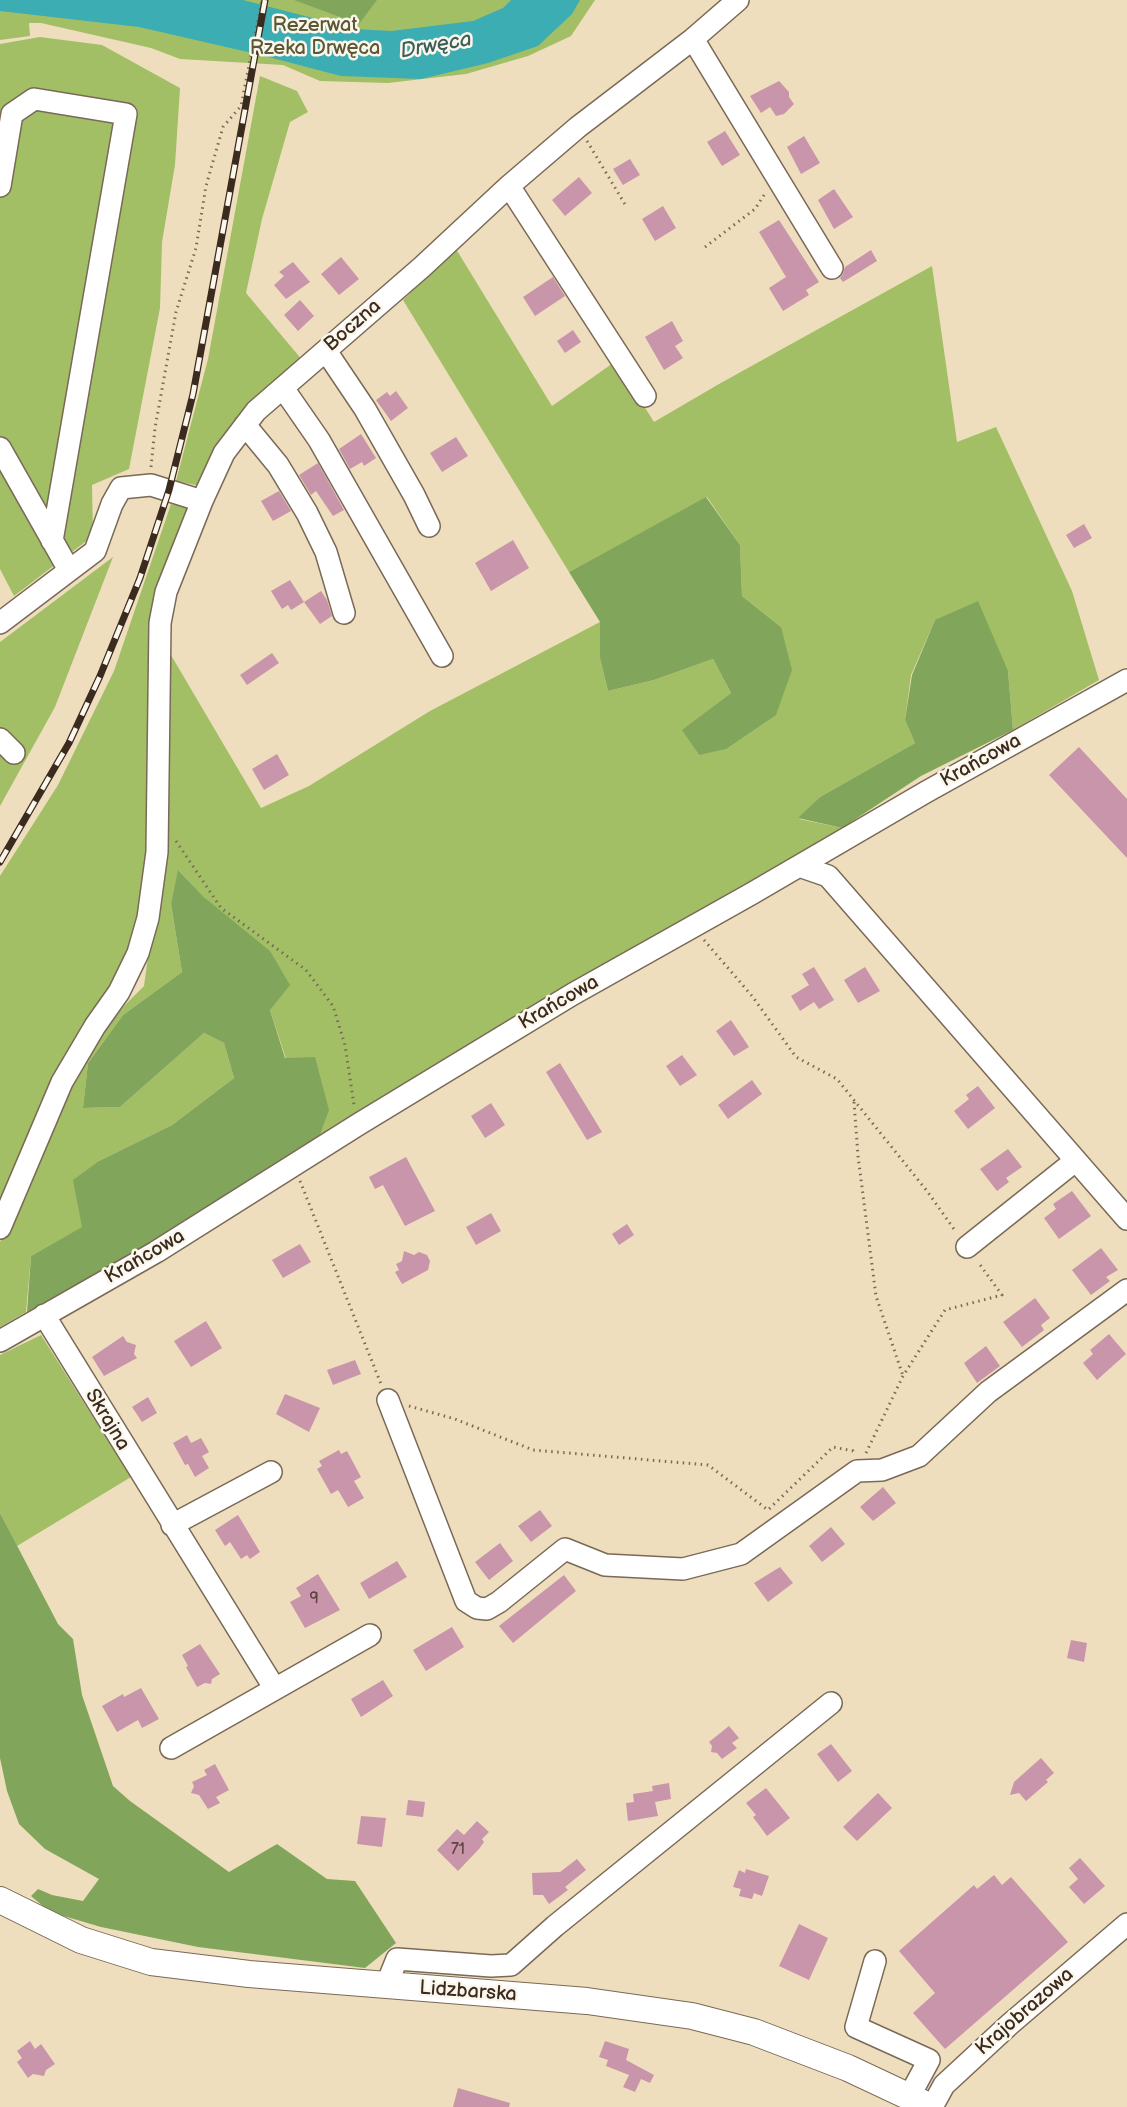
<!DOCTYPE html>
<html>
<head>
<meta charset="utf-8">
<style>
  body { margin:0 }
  canvas { display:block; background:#eedebd }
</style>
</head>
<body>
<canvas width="1127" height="2107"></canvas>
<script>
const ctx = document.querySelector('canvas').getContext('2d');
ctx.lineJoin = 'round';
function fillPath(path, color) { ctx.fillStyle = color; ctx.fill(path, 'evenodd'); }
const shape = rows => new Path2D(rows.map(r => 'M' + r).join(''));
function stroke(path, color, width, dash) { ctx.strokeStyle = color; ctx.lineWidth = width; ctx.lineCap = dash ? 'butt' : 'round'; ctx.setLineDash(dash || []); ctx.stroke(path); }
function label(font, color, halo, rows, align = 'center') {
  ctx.font = font + ' "Balsamiq Sans",sans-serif'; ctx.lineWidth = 5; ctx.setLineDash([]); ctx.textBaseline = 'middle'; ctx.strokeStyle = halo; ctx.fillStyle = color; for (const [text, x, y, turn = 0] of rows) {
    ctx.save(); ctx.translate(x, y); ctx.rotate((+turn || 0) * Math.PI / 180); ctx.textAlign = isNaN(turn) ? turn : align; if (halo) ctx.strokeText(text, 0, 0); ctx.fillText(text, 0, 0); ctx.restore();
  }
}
const green = shape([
  [0,0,595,0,571,36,528,56,466,74,388,83,320,81,283,65,180,59,151,48,41,23,29,23,30,36,0,40],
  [40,37,102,45,180,88,175,165,162,242,160,308,129,469,92,485,93,536,14,596,0,569,0,44],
  [260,76,297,91,308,112,290,122,262,219,246,293,303,361,200,486,176,481,208,359],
  [456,249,552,406,616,361,654,422,719,384,932,266,957,442,996,427,1072,591,1099,680,1013,730,1008,671,935,620,911,675,905,720,915,743,820,797,799,819,842,828,811,852,314,1144,270,1010,205,898,179,871,171,904,182,972,123,1015,88,1063,83,1108,120,1107,204,1033,224,1043,234,1078,172,1125,99,1161,83,1227,31,1256,26,1312,0,1327,0,1242,64,1093,90,1048,125,1005,144,986,157,891,168,650,261,808,309,786,430,711,600,622,600,658,608,691,654,680,713,659,731,693,683,730,699,755,781,627,742,596,740,545,707,497,569,572,403,300],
  [171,504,188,508,188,525,159,599,153,835,131,961,0,1207,0,876,58,785,114,671],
  [113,557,55,707,0,806,0,642],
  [41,1335,131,1477,17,1546,0,1513,0,1355]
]);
const forest = shape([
  [294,0,377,0,359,24],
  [706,497,740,545,742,596,781,627,792,670,776,715,726,749,699,755,682,730,731,693,713,659,654,680,608,691,600,658,600,622,569,572],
  [978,601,1008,671,1013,730,921,776,842,828,798,818,820,797,915,743,905,720,912,675,935,620],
  [178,870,205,898,270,951,290,985,270,1010,285,1058,315,1057,329,1110,319,1137,193,1220,27,1312,31,1256,82,1227,73,1180,99,1161,172,1125,234,1078,224,1043,204,1033,120,1107,83,1108,88,1063,123,1015,182,972,171,904],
  [0,1513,58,1624,73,1639,82,1695,113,1786,130,1801,229,1872,277,1844,327,1879,355,1881,396,1943,365,1968,198,1947,101,1927,50,1912,31,1896,38,1889,52,1895,83,1901,99,1879,45,1849,19,1824,7,1791,0,1758]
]);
const water = shape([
  [0,0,243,0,355,29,391,31,473,21,503,8,511,0,580,0,572,14,538,46,488,63,421,79,341,76,261,55,139,27,0,11]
]);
const building = shape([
  [779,81,789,92,789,97,794,104,784,114,776,116,770,107,761,113,750,96],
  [725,131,740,155,722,166,707,142],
  [804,136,820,163,801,174,787,147],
  [630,159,640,175,623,185,613,169],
  [579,177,592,193,565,216,552,200],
  [834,189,853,217,834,229,818,200],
  [663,206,676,228,655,241,642,219],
  [779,220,819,282,806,290,809,295,783,311,769,288,786,277,759,232],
  [871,250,877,261,843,282,840,278,843,274,845,267],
  [341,257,359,279,339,295,321,274],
  [293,262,310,282,286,299,274,285,284,276,279,272],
  [553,277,565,296,535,316,523,297],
  [300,300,314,316,298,331,284,315],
  [672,321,683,341,675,346,683,358,664,370,645,337],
  [573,330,581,342,565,353,557,341],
  [396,391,408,408,391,421,376,400,387,392,390,396],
  [361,434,376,458,364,466,362,462,350,469,339,449],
  [456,437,468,456,442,472,430,453],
  [318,463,344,510,333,516,316,491,311,495,299,475],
  [279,491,291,511,273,521,261,501],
  [1084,524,1092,538,1074,548,1066,535],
  [513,540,529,568,491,591,475,563],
  [290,580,304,602,291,610,288,605,282,609,271,591],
  [321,591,327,600,332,616,320,624,304,602],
  [272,653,279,663,247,685,240,675],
  [1079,747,1127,799,1127,858,1049,775],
  [277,754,289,775,264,790,252,769],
  [814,967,834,1000,819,1009,814,1002,800,1011,791,996,809,985,802,974],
  [865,967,880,991,858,1003,844,980],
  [731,1020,749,1047,734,1056,716,1031],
  [682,1055,697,1075,680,1086,666,1066],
  [560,1063,602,1132,587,1140,546,1072],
  [752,1080,762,1094,728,1119,718,1105],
  [978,1086,995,1108,968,1129,954,1111,969,1099,966,1095],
  [491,1103,505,1125,485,1138,471,1116],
  [1008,1149,1022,1167,1006,1178,1009,1182,997,1191,980,1169],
  [406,1157,435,1211,405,1226,383,1185,375,1189,369,1177],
  [1072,1191,1091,1216,1059,1239,1044,1218,1056,1209,1053,1204],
  [491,1213,501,1231,476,1245,466,1227],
  [627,1224,634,1235,619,1245,612,1234],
  [300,1244,311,1262,283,1278,272,1260],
  [1101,1248,1118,1270,1106,1277,1110,1281,1091,1295,1072,1270],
  [404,1251,414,1255,419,1252,427,1255,430,1261,428,1270,402,1284,395,1272,399,1270,396,1264,402,1261],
  [1035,1298,1050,1318,1041,1325,1044,1330,1022,1347,1003,1322],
  [206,1321,222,1348,191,1367,174,1341],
  [1109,1334,1126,1354,1097,1380,1083,1363,1093,1354,1090,1350],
  [123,1336,127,1342,136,1345,134,1354,137,1358,104,1376,92,1357],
  [986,1346,1000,1366,977,1383,964,1363],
  [355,1360,361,1374,333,1385,327,1370],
  [285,1394,320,1408,309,1432,276,1414],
  [148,1397,157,1413,142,1422,132,1407],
  [187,1435,191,1443,201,1438,209,1452,202,1456,209,1468,195,1477,188,1464,185,1465,173,1443],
  [339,1450,341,1454,347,1451,361,1477,354,1481,364,1498,348,1507,338,1490,331,1494,317,1469,322,1466,319,1461],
  [883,1487,896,1503,873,1521,860,1507],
  [540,1510,552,1526,531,1542,518,1526],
  [238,1515,260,1552,250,1559,247,1555,241,1559,230,1542,225,1546,215,1530],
  [831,1527,845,1544,822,1562,809,1546],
  [500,1543,513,1561,489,1580,475,1562],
  [397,1561,407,1577,369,1599,360,1583],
  [780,1567,793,1583,768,1602,754,1583],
  [318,1574,340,1610,305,1628,290,1602,301,1596,296,1588],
  [564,1575,576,1591,513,1643,499,1626],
  [452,1627,464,1647,426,1671,413,1650],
  [1071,1640,1087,1643,1084,1662,1067,1658],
  [200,1644,220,1674,212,1679,211,1684,205,1683,197,1687,186,1667,188,1666,182,1655],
  [383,1680,393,1696,361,1717,351,1699],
  [141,1688,159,1719,142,1728,138,1720,117,1732,102,1706,123,1694,124,1697],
  [729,1726,739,1738,732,1743,737,1748,722,1759,717,1753,711,1752,712,1746,709,1742],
  [831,1744,852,1771,838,1782,817,1754],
  [1041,1758,1054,1773,1046,1780,1048,1782,1026,1801,1019,1793,1010,1795,1014,1782],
  [215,1764,229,1790,216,1797,220,1803,208,1809,199,1795,191,1793,194,1786,192,1782,207,1775,204,1770],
  [669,1783,671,1799,655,1802,658,1816,628,1821,626,1803,634,1802,633,1794,653,1791,652,1786],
  [766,1788,790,1818,767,1836,753,1817,756,1815,746,1803],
  [878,1793,892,1808,857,1841,843,1827],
  [408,1800,425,1802,423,1817,406,1815],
  [361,1816,386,1818,382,1847,357,1844],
  [477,1821,489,1832,482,1839,484,1842,479,1849,458,1871,437,1850,457,1829,464,1835],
  [1080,1858,1105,1886,1084,1904,1069,1887,1078,1879,1069,1868],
  [577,1859,586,1870,565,1887,568,1890,549,1904,543,1895,533,1895,532,1873,560,1872],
  [746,1869,769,1876,762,1896,754,1893,752,1899,739,1896,741,1889,733,1887,739,1870,745,1873],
  [994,1875,1002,1885,1011,1877,1068,1942,945,2049,913,2013,935,1993,899,1951,974,1885,977,1889],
  [799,1924,828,1938,809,1980,779,1966],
  [30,2041,35,2049,41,2044,55,2064,46,2070,44,2076,33,2074,28,2078,17,2062,22,2058,17,2051],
  [605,2041,629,2049,626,2060,654,2075,650,2083,641,2079,635,2092,623,2087,629,2075,606,2066,608,2060,599,2057],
  [458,2088,510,2103,509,2107,453,2107]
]);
const path = shape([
  [587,141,626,206],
  [705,247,755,209,766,192],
  [151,467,155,428,176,312,196,248,206,186,223,127,241,106,262,0],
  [176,841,221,908,306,970,333,1006,345,1045,354,1105],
  [704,940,752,996,796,1057,837,1079,927,1191,956,1232],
  [854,1102,858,1156,876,1296,903,1376],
  [300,1181,381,1384],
  [409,1406,455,1419,533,1450,708,1465,768,1510,833,1447,853,1451,854,1455],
  [866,1453,903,1376,945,1310,1002,1295,978,1262]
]);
const minor = shape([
  [693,39,832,268],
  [0,186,12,114,34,99,126,114,52,541],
  [509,186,645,396],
  [326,351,365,409,414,495,429,526],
  [283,388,319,440,442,656],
  [245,425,278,465,307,513,326,552,344,613],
  [0,448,69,570],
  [0,623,95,551,112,504,121,488,151,485,202,501,224,453,256,411,422,267,509,186,578,127,693,39,738,0],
  [0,739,14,753],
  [799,866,828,876,1127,1219],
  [0,1228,62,1082,95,1026,119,992,138,953,148,918,157,852,160,623,166,592,202,501],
  [967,1247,1075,1161],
  [44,1315,275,1689],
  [0,1341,156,1252,359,1124,573,994,751,894,926,792,1127,680],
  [388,1400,466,1601,477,1608,487,1609,499,1602,565,1549,605,1565,683,1569,741,1554,857,1471,882,1470,919,1456,988,1392,1127,1290],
  [172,1525,271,1472],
  [171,1748,370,1635],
  [875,1961,856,2027,929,2060,909,2097],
  [386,1986,397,1959,491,1966,511,1965,555,1926,831,1703],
  [932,2107,944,2085,1010,2024,1127,1924]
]);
const major = shape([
  [0,1900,81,1940,151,1962,249,1974,587,2001,692,2016,754,2032,848,2068,931,2107]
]);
const rail = shape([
  [0,862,69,743,100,676,140,578,169,490,193,394,265,0]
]);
const numberNames = [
  ["9",314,1599],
  ["71",458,1850]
];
const parkNames = [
  ["Rezerwat",315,26],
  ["Rzeka Drwęca",315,49]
];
const streetNames = [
  ["Boczna",353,326,-41],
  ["Krańcowa",981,761,-29],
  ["Krańcowa",559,1003,-30],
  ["Krańcowa",145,1257,-30],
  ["Skrajna",107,1420,59],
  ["Lidzbarska",468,1992,4],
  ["Krajobrazowa",1025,2012,-41]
];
const waterNames = [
  ["Drwęca",436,46,-10]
];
fillPath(green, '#a2bf66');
fillPath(forest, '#81a65b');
fillPath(water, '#3badb3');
fillPath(building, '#c995ab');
stroke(minor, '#7a6956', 24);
stroke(major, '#7a6956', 28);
stroke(path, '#7a6956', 3, [1.5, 4.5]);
stroke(minor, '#fff', 21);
stroke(major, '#fff', 26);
stroke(rail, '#3b2a1e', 7);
stroke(rail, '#fbf7ec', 4.5, [14]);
label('16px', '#5e4541', null, numberNames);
label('20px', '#5a5734', '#fbf7ec', parkNames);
label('20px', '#3b2a1e', '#fbf7ec', streetNames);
label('italic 21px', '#3b5e5a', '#fbf7ec', waterNames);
</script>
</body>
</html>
